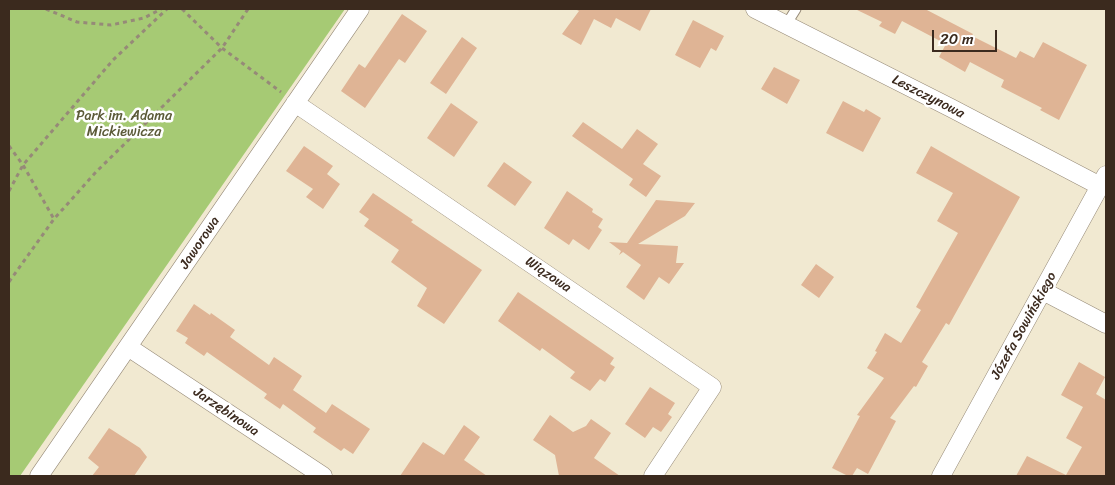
<!DOCTYPE html>
<html>
<head>
<meta charset="utf-8">
<style>
  body { margin:0 }
  #map { position:relative; width:1115px; height:485px; overflow:hidden; background:#f1e9d1; font-family:Sriracha,sans-serif }
  canvas { display:block }
  .frame { position:absolute; inset:0; border:10px solid #3b2a1e; pointer-events:none }
  .scale { position:absolute; left:932px; top:30px; width:65px; height:22px; box-sizing:border-box; border:2px solid #3b2a1e; border-top:0; padding-left:6px; font-size:15px; line-height:18px; white-space:nowrap; color:#3b2a1e; -webkit-text-stroke:4px #fff; paint-order:stroke }
</style>
</head>
<body>
<div id="map">
<canvas width="1115" height="485"></canvas>
<div class="frame"></div>
<div class="scale">20 m</div>
</div>
<script>
const ctx = document.querySelector('canvas').getContext('2d');
ctx.lineJoin = 'round';
function fillPath(path, color) { ctx.fillStyle = color; ctx.fill(path, 'evenodd'); }
const shape = rows => new Path2D(rows.map(r => 'M' + r).join(''));
function stroke(path, color, width, dash) { ctx.strokeStyle = color; ctx.lineWidth = width; ctx.lineCap = dash ? 'butt' : 'round'; ctx.setLineDash(dash || []); ctx.stroke(path); }
function label(font, color, halo, rows, align = 'center') {
  ctx.font = font + ' Sriracha,sans-serif'; ctx.lineWidth = 5; ctx.setLineDash([]); ctx.textBaseline = 'middle'; ctx.strokeStyle = halo; ctx.fillStyle = color; for (const [text, x, y, turn = 0] of rows) {
    ctx.save(); ctx.translate(x, y); ctx.rotate((+turn || 0) * Math.PI / 180); ctx.textAlign = isNaN(turn) ? turn : align; if (halo) ctx.strokeText(text, 0, 0); ctx.fillText(text, 0, 0); ctx.restore();
  }
}
const green = shape([
  [9,9,345,9,20,476,9,476]
]);
const building = shape([
  [575,9,651,9,640,31,616,18,611,28,594,19,581,45,562,34,579,11],
  [855,9,925,9,973,34,972,36,1016,58,1020,51,1034,58,1043,42,1087,65,1059,120,1040,110,1042,108,1001,87,1004,80,970,62,965,72,939,57,946,44,902,21,895,34,879,26,882,22],
  [402,14,427,31,405,63,399,59,365,108,341,91,359,64,365,68],
  [693,20,724,36,716,51,711,48,700,68,675,55],
  [462,37,477,48,446,94,430,83],
  [774,67,800,80,787,104,761,89],
  [843,101,864,112,866,109,881,118,863,152,826,133],
  [451,103,478,122,454,157,427,138],
  [583,122,622,149,637,129,658,144,643,164,661,176,646,197,629,185,633,179,572,136],
  [304,146,333,166,327,174,340,184,323,209,306,197,313,189,286,171],
  [931,146,1020,197,949,325,946,323,922,362,928,366,916,387,914,386,890,418,896,421,868,474,857,468,852,476,848,476,832,468,860,416,857,415,884,378,867,368,877,352,875,351,885,333,901,343,921,310,916,307,958,233,937,221,953,193,916,173],
  [504,162,532,182,515,206,487,186],
  [567,191,593,209,592,212,603,219,598,227,602,230,589,250,573,239,569,245,544,228],
  [373,193,413,220,411,222,482,270,444,324,417,306,427,288,391,262,399,250,364,226,369,219,359,212],
  [656,200,695,203,685,216,638,244,678,246,676,263,684,263,669,284,659,277,644,300,626,287,641,265,623,252,619,255,621,251,609,242,627,243],
  [816,264,834,277,819,298,801,285],
  [518,292,614,358,610,364,615,367,605,382,600,379,590,391,570,378,575,372,542,348,540,351,498,321],
  [194,304,210,315,211,313,235,330,230,337,269,365,274,357,302,376,293,390,326,413,332,404,370,429,353,454,344,448,341,451,313,432,316,428,283,404,280,409,264,398,267,394,207,352,204,356,185,343,188,338,176,331],
  [1079,362,1105,377,1096,394,1106,400,1106,476,1016,476,1027,456,1066,475,1082,447,1066,438,1083,407,1061,395],
  [650,387,675,403,668,414,672,417,661,432,653,427,645,438,625,424],
  [550,415,573,432,586,426,591,419,611,433,594,458,620,476,559,476,555,455,533,440],
  [464,425,480,437,464,460,487,476,400,476,423,442,444,455],
  [109,428,140,448,147,457,134,476,92,476,99,467,88,458]
]);
const path = shape([
  [46,9,77,22,111,25,144,18,161,9],
  [182,9,222,48,281,92],
  [9,146,23,165,54,219],
  [9,191,23,165,113,60,167,9],
  [9,282,54,219,96,172,222,48,248,9]
]);
const lane = shape([
  [786,25,796,9]
]);
const street = shape([
  [755,9,951,108,1100,186],
  [295,103,712,387,653,476],
  [1043,291,1106,324],
  [128,347,323,476],
  [39,476,360,9],
  [941,476,1106,175]
]);
const streetNames = [
  ["Leszczynowa",928,97,27],
  ["Jaworowa",200,243,-56],
  ["Wiązowa",548,275,34],
  ["Józefa Sowińskiego",1024,326,-61],
  ["Jarzębinowa",226,412,34]
];
const parkNames = [
  ["Park im. Adama",124,116],
  ["Mickiewicza",124,132]
];
fillPath(green, '#a6ca74');
fillPath(building, '#dfb495');
stroke(lane, '#968a78', 11);
stroke(street, '#968a78', 19);
stroke(path, '#968a78', 3, [4, 4]);
stroke(lane, '#fff', 9);
stroke(street, '#fff', 18);
label('14px', '#3b2a1e', '#fff', streetNames);
label('14px', '#5b5a38', '#fff', parkNames);
</script>
</body>
</html>
